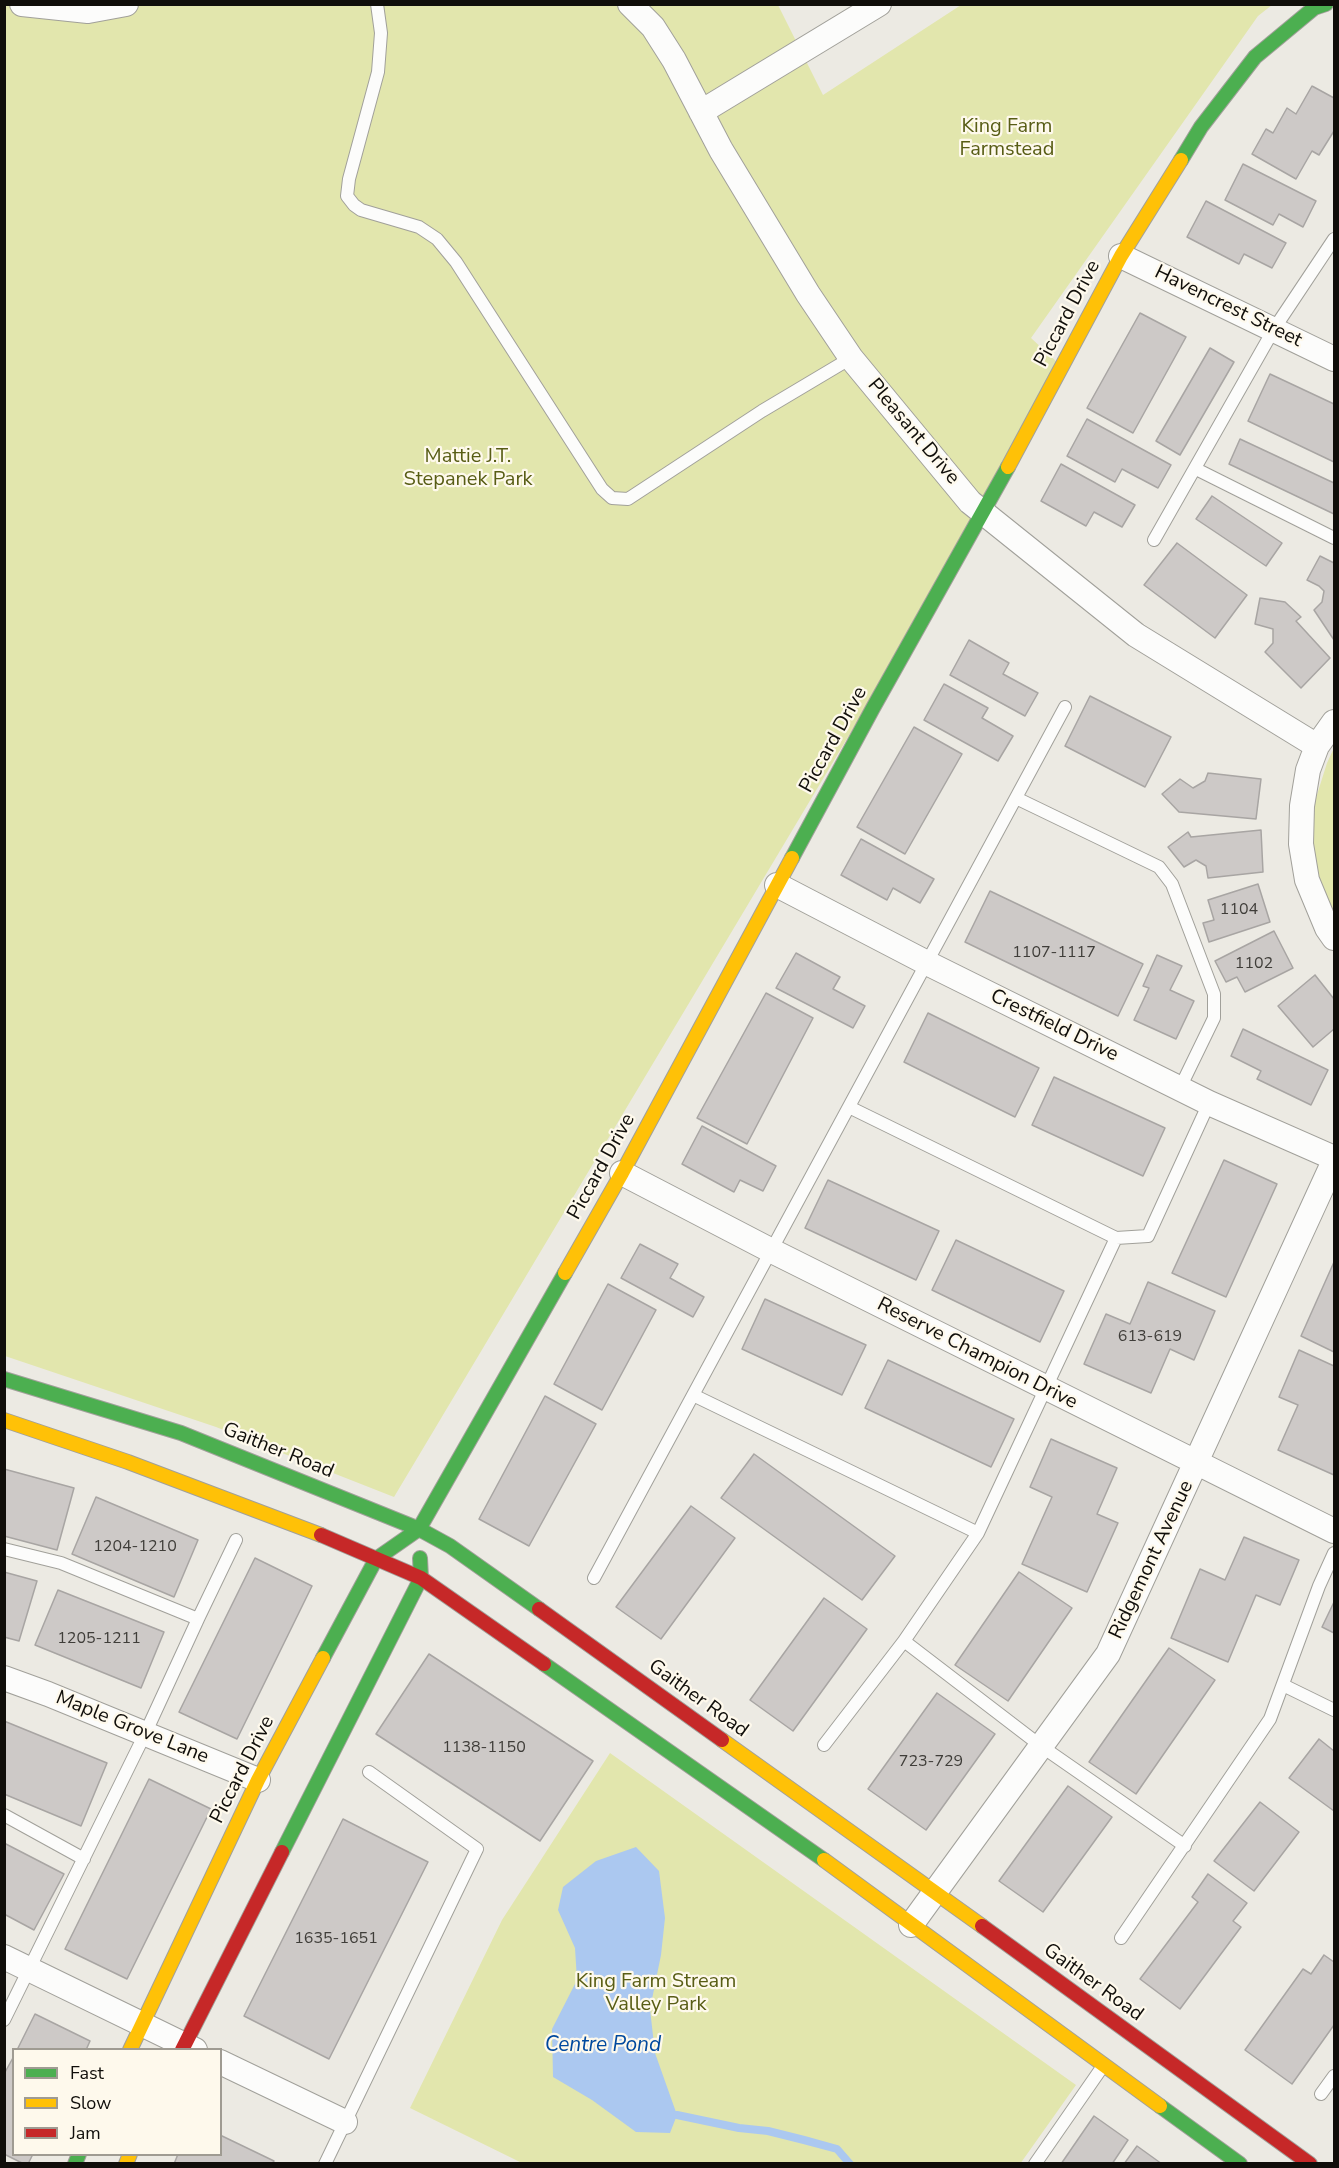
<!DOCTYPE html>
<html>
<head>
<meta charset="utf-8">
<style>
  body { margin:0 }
  #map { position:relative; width:1339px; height:2168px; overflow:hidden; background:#eceae3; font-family:"Nunito Sans",sans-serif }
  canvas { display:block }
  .frame { position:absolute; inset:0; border:6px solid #100e0a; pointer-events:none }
  .legend { position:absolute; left:12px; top:2048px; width:210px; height:108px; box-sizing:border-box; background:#fef9ec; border:2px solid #9f9b92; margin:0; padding:8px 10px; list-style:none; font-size:18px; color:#100e0a }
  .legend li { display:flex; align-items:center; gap:12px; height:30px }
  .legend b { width:30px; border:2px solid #9f9b92 }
</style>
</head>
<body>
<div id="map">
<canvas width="1339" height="2168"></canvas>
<div class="frame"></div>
<ul class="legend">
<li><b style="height:8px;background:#4caf50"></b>Fast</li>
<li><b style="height:8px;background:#ffc107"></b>Slow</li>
<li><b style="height:8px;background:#c62828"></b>Jam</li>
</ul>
</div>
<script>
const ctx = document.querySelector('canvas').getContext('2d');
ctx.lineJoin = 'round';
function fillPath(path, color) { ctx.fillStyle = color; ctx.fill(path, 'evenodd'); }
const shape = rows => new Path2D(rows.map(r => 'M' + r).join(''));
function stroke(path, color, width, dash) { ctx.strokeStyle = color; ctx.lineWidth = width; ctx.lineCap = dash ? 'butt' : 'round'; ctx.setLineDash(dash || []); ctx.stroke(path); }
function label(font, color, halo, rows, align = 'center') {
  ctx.font = font + ' "Nunito Sans",sans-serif'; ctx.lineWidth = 4.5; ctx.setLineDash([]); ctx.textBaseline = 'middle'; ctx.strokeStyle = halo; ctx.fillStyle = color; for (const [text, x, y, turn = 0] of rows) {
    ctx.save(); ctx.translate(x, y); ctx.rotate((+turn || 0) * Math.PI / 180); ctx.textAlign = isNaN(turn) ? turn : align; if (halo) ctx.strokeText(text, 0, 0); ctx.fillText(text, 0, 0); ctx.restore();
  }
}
const green = shape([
  [5,5,778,5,823,95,961,5,1272,5,1258,16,1031,338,1058,363,980,516,394,1497,216,1427,5,1356],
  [1334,748,1334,918,1319,881,1312,842,1315,801,1327,763],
  [610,1753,1076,2085,1020,2164,522,2163,410,2108,502,1920]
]);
const water = shape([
  [636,1847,659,1871,665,1918,661,1955,650,2009,655,2053,677,2115,670,2133,636,2132,592,2100,553,2077,552,2029,577,1980,575,1948,558,1910,563,1887,596,1861]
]);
const stream = shape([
  [677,2115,739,2128,768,2131,804,2140,837,2149,850,2164]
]);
const building = shape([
  [1312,86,1334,98,1334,131,1319,155,1312,151,1296,179,1252,154,1266,129,1273,133,1287,108,1296,114,1312,86],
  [1243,164,1316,201,1303,227,1279,214,1273,225,1225,200,1243,164],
  [1206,201,1286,243,1272,268,1244,254,1239,264,1187,237,1206,201],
  [1140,313,1186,337,1133,433,1087,408,1140,313],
  [1210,348,1234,362,1180,455,1156,441,1210,348],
  [1270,374,1334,404,1334,462,1248,421,1270,374],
  [1087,419,1171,465,1158,488,1122,469,1115,482,1067,456,1087,419],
  [1240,439,1334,483,1334,514,1229,464,1240,439],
  [1061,464,1135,505,1122,527,1094,512,1086,526,1041,501,1061,464],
  [1212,496,1282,543,1266,566,1196,519,1212,496],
  [1177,543,1247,595,1215,638,1144,585,1177,543],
  [1320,556,1334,563,1334,640,1314,610,1322,602,1324,591,1319,586,1307,580,1320,556],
  [1260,598,1285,602,1301,617,1296,621,1330,658,1301,688,1265,652,1273,643,1273,629,1255,624,1260,598],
  [969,640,1009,663,1003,674,1038,693,1025,716,950,675,969,640],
  [944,684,988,708,982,718,1013,736,998,761,924,720,944,684],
  [1090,696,1171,737,1145,787,1065,746,1090,696],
  [914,727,962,754,905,854,857,827,914,727],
  [1208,773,1261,779,1256,819,1179,812,1162,794,1180,779,1193,788,1205,781,1208,773],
  [1261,830,1263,872,1208,878,1206,866,1196,860,1184,867,1168,847,1188,832,1191,837,1261,830],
  [861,839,934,879,920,903,893,888,887,900,841,875,861,839],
  [1258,884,1270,922,1209,942,1203,923,1214,920,1208,900,1258,884],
  [990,891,1143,964,1118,1016,965,942,990,891],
  [1274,931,1293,968,1245,992,1237,977,1226,982,1215,961,1274,931],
  [796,953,840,977,833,989,865,1006,853,1028,776,988,796,953],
  [1157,955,1182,966,1170,990,1194,1001,1176,1039,1134,1020,1149,988,1143,986,1157,955],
  [1315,975,1334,999,1334,1029,1313,1047,1278,1006,1315,975],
  [766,993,813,1018,747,1144,697,1118,766,993],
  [928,1013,1039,1068,1015,1117,904,1062,928,1013],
  [1243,1029,1328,1070,1311,1105,1257,1079,1261,1071,1231,1056,1243,1029],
  [1054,1077,1165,1128,1143,1176,1032,1125,1054,1077],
  [702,1126,776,1166,763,1191,740,1180,734,1192,682,1164,702,1126],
  [1224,1160,1277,1184,1226,1297,1172,1273,1224,1160],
  [828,1180,939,1231,916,1280,805,1228,828,1180],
  [956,1240,1064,1291,1040,1342,932,1290,956,1240],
  [640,1244,678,1264,670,1278,704,1297,693,1317,621,1278,640,1244],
  [1334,1262,1334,1352,1301,1336,1334,1262],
  [1148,1282,1215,1311,1194,1360,1170,1349,1151,1393,1084,1364,1106,1314,1130,1324,1148,1282],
  [608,1284,656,1310,602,1410,554,1384,608,1284],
  [765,1299,866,1345,842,1395,742,1349,765,1299],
  [1299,1350,1334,1366,1334,1475,1278,1450,1298,1405,1279,1397,1299,1350],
  [888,1360,1014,1419,991,1467,865,1408,888,1360],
  [545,1396,596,1424,529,1546,479,1519,545,1396],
  [1051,1439,1117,1468,1097,1514,1118,1523,1087,1592,1022,1564,1052,1497,1030,1487,1051,1439],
  [754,1454,895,1556,862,1600,721,1498,754,1454],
  [4,1469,74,1488,57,1550,4,1536,4,1469],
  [96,1497,198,1540,174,1597,72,1554,96,1497],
  [691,1506,735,1538,661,1639,616,1607,691,1506],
  [1244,1537,1299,1560,1280,1605,1256,1595,1228,1662,1171,1638,1200,1569,1225,1580,1244,1537],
  [255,1558,312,1586,237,1739,179,1712,255,1558],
  [4,1572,37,1581,19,1641,4,1637,4,1572],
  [1019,1572,1072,1608,1008,1701,955,1665,1019,1572],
  [58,1590,164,1632,141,1688,35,1645,58,1590],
  [824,1598,867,1629,793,1731,750,1700,824,1598],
  [1334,1602,1334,1633,1322,1627,1334,1602],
  [1169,1648,1215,1680,1136,1794,1089,1762,1169,1648],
  [429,1654,593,1761,540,1841,376,1734,429,1654],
  [937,1693,995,1734,926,1830,868,1789,937,1693],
  [4,1721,107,1763,81,1826,4,1794,4,1721],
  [1319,1739,1334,1751,1334,1811,1289,1778,1319,1739],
  [149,1779,211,1809,127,1979,65,1949,149,1779],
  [1068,1786,1112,1817,1043,1912,999,1881,1068,1786],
  [1260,1802,1299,1832,1254,1891,1214,1861,1260,1802],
  [343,1819,428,1862,329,2059,244,2016,343,1819],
  [4,1843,64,1874,34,1930,4,1914,4,1843],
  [1208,1874,1247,1903,1233,1921,1241,1927,1180,2009,1140,1979,1198,1902,1192,1897,1208,1874],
  [1324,1955,1334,1962,1334,2025,1292,2084,1245,2050,1303,1969,1311,1974,1324,1955],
  [35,2014,90,2041,86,2050,17,2050,35,2014],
  [14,2056,14,2154,33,2154,28,2164,24,2164,4,2154,4,2074,14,2056],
  [1094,2116,1128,2140,1112,2164,1061,2164,1094,2116],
  [220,2135,274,2161,272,2164,174,2164,178,2154,220,2154,220,2135],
  [1137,2146,1162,2164,1124,2164,1137,2146]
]);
const lane = shape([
  [377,4,381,33,378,72,349,179,347,196,354,205,361,210,419,227,437,239,456,262,602,489,612,498,628,499,762,411,851,358],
  [1196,469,1334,538],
  [1154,540,1274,329,1334,239],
  [1016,798,1159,867,1172,884,1214,994,1214,1018,1180,1088],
  [849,1107,1116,1238],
  [978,1533,693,1395,1065,707],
  [4,1549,61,1563,198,1619,145,1734,4,2020],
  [594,1578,693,1395],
  [198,1619,236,1540],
  [1283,1685,1334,1710],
  [824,1745,904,1641],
  [4,1815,84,1859],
  [1185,1846,1041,1746,904,1641,978,1533,1116,1238,1148,1236,1209,1103],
  [1121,1938,1270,1719,1319,1586,1334,1553],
  [1321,2094,1334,2076],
  [325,2164,477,1849,369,1772],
  [1035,2164,1103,2066]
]);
const street = shape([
  [22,4,88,11,126,4],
  [630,4,653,27,674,60,721,150,808,294,851,358,970,502,1136,635,1317,746],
  [701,112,879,4],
  [1121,256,1334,359],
  [1334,722,1317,746,1308,770,1302,806,1301,844,1307,880,1327,928,1334,938],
  [777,885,927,963,1209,1103,1334,1158],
  [622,1173,770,1250,1334,1531],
  [4,1678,48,1694,258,1780],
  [911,1925,1108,1654,1334,1161],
  [4,1957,195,2050],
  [220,2062,345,2122]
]);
const fast = shape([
  [1181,160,1201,127,1255,57,1314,8,1326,4],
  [792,858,873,708,1008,467],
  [4,1379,181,1433,419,1529,450,1546,539,1609],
  [323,1658,376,1559,419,1529,565,1273],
  [544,1664,824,1860],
  [282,1852,421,1578,420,1558],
  [1160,2106,1240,2164],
  [75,2164,79,2154]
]);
const slow = shape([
  [1008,467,1121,256,1181,160],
  [565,1273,622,1173,792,858],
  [4,1420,128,1462,321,1535],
  [722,1740,982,1926],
  [824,1860,1160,2106],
  [130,2050,258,1780,323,1658],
  [126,2164,130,2154]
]);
const jam = shape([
  [321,1535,421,1578,544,1664],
  [539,1609,722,1740],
  [982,1926,1310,2164],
  [182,2050,282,1852]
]);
const numberNames = [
  ["1104",1239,910],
  ["1107-1117",1054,953],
  ["1102",1254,964],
  ["613-619",1150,1337],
  ["1204-1210",135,1547],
  ["1205-1211",99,1639],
  ["1138-1150",484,1748],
  ["723-729",931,1762],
  ["1635-1651",336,1939]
];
const parkNames = [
  ["King Farm",1007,127],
  ["Farmstead",1007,150],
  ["Mattie J.T.",468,457],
  ["Stepanek Park",468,480],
  ["King Farm Stream",656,1982],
  ["Valley Park",656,2005]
];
const streetNames = [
  ["Havencrest Street",1228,307,26],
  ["Piccard Drive",1068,314,-62],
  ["Pleasant Drive",913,432,50],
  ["Piccard Drive",834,740,-61],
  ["Crestfield Drive",1054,1026,26],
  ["Piccard Drive",602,1167,-61],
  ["Reserve Champion Drive",977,1354,27],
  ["Gaither Road",278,1451,22],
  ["Ridgemont Avenue",1152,1560,-65],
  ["Gaither Road",698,1699,36],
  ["Maple Grove Lane",132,1728,22],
  ["Piccard Drive",243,1770,-63],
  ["Gaither Road",1093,1983,36]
];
const waterNames = [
  ["Centre Pond",603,2046]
];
fillPath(green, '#e2e6ad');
fillPath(water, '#abc8f0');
stroke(stream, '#abc8f0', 8);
fillPath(building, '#cdc9c7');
stroke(building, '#a8a5a3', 1.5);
stroke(lane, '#a1a09a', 14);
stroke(street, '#a1a09a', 26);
stroke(fast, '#a1a09a', 16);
stroke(slow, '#a1a09a', 16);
stroke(jam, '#a1a09a', 16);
stroke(lane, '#fcfcfb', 12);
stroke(street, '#fcfcfb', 24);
stroke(fast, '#4caf50', 14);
stroke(slow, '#ffc107', 14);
stroke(jam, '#c62828', 14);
label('16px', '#3f3d39', null, numberNames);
label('20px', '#585d15', '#fef9ec', parkNames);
label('20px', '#100e0a', '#fef9ec', streetNames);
label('italic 21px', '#00499e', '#fef9ec', waterNames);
</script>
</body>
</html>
